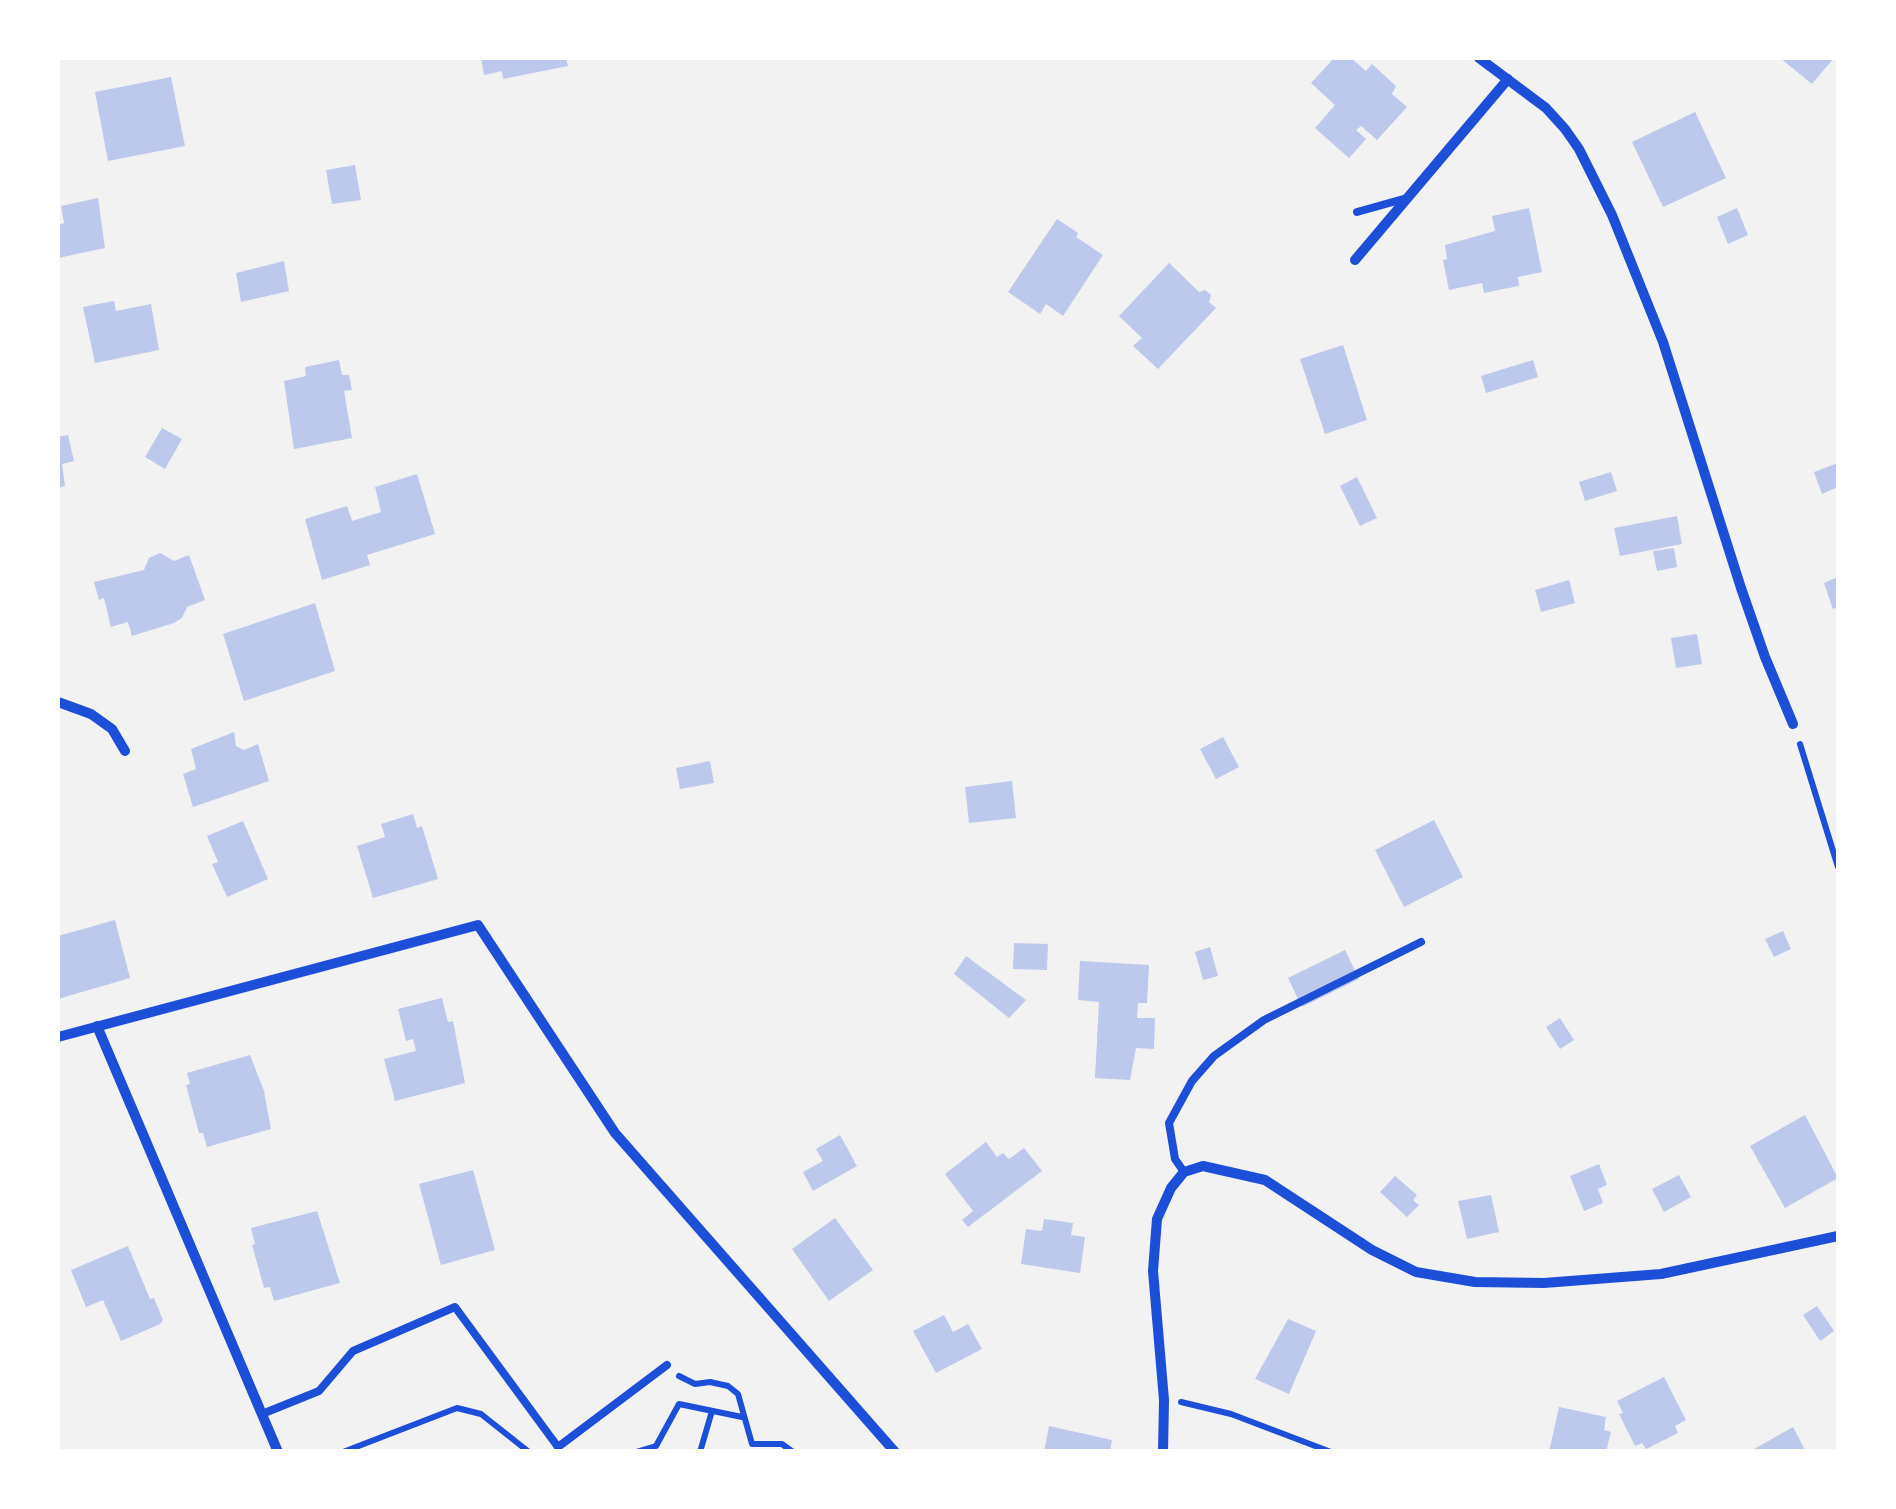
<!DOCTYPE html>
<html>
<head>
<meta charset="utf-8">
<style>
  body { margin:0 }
  #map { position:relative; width:1896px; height:1509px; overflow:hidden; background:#f2f2f2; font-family:Ubuntu,sans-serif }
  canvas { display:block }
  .frame { position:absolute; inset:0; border:60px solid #fff; pointer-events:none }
</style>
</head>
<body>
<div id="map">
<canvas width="1896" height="1509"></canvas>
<div class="frame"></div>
</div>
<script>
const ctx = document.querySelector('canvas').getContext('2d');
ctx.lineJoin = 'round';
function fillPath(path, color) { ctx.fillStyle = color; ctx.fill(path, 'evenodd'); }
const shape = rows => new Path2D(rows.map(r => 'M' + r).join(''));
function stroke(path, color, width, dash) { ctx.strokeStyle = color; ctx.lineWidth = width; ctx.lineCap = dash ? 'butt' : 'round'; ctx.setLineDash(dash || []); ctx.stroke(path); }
const building = shape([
  [481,58,566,58,568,66,503,79,502,71,484,75],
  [1334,58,1351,58,1366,71,1372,64,1396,86,1392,94,1407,107,1377,140,1361,126,1356,130,1366,139,1349,158,1315,128,1335,105,1311,83],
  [1780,58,1834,58,1812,84],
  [171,77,185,146,108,161,95,92],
  [1695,112,1726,178,1663,207,1632,142],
  [355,165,361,200,332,204,326,170],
  [98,198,105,248,58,258,58,225,64,223,61,206],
  [1529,208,1542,272,1518,277,1519,286,1484,293,1482,283,1449,290,1443,260,1447,259,1445,245,1495,231,1492,216],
  [1737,208,1748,235,1728,244,1717,217],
  [1057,219,1078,233,1076,237,1103,255,1063,316,1046,304,1040,314,1008,292],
  [284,261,289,291,241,302,236,273],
  [1169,263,1199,292,1205,290,1211,295,1209,302,1216,308,1158,369,1133,346,1142,338,1119,316],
  [114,301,116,311,151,304,159,350,95,363,83,307],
  [1343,345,1367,420,1325,434,1300,359],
  [339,360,342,375,349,375,352,390,344,391,352,438,294,449,284,381,306,376,305,367],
  [1533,360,1538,377,1486,393,1481,376],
  [162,428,182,439,165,469,145,457],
  [68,435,74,461,62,464,65,486,58,488,58,437],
  [1838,463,1838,487,1822,494,1814,472],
  [1611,472,1617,491,1585,501,1579,482],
  [417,474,435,534,367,555,370,565,322,580,305,519,347,506,352,521,381,512,375,487],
  [1357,477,1377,518,1360,526,1340,486],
  [1677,516,1682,544,1620,556,1614,528],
  [1674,548,1677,567,1657,571,1653,551],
  [160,553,174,561,189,555,205,600,187,607,182,618,174,623,132,636,128,622,111,627,104,598,99,600,94,582,144,570,149,558],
  [1838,577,1838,607,1833,609,1824,583],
  [1569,580,1575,603,1541,612,1535,590],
  [315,603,335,671,244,701,223,634],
  [1697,634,1702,664,1676,668,1671,638],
  [234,732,236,746,244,750,258,744,269,781,193,807,183,774,196,769,191,749],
  [1223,737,1239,767,1216,779,1200,749],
  [710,761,714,783,680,789,676,768],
  [1012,781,1016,818,969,823,965,787],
  [413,814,417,828,422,826,438,879,373,898,357,846,385,837,381,824],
  [1434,820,1463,877,1404,907,1375,850],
  [243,821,268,879,227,897,212,864,218,862,207,836],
  [115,920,130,978,58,999,58,936],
  [1783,931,1791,949,1774,957,1765,939],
  [1014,943,1048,944,1047,970,1013,969],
  [1210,947,1218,976,1203,980,1195,952],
  [1345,950,1359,979,1302,1007,1288,978],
  [966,956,1026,1000,1009,1018,954,974],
  [1080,961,1149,965,1147,1003,1138,1003,1137,1018,1155,1018,1154,1049,1136,1048,1130,1080,1095,1078,1099,1002,1078,1000],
  [442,998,448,1022,453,1021,465,1083,395,1101,384,1059,416,1051,413,1039,406,1041,398,1009],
  [1560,1018,1574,1040,1560,1049,1546,1027],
  [250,1055,264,1091,271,1129,207,1147,203,1133,199,1133,186,1085,190,1084,187,1073],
  [1805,1115,1838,1178,1785,1208,1750,1146],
  [840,1135,857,1166,813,1191,803,1172,823,1161,816,1149],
  [986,1142,997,1157,1003,1153,1009,1159,1024,1148,1042,1171,968,1227,962,1220,973,1211,945,1174],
  [1599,1164,1607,1185,1598,1189,1603,1203,1584,1211,1570,1176],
  [473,1170,495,1250,441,1265,419,1184],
  [1679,1175,1691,1197,1664,1212,1652,1189],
  [1395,1176,1417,1195,1413,1200,1419,1205,1407,1217,1380,1192],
  [1491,1195,1499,1232,1467,1239,1458,1201],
  [317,1211,340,1283,274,1301,270,1287,264,1288,252,1245,255,1244,251,1228],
  [835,1218,873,1270,829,1301,792,1249],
  [1044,1219,1073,1223,1071,1235,1085,1237,1080,1273,1021,1264,1026,1229,1042,1231],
  [128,1246,150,1299,154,1298,163,1320,160,1324,121,1341,103,1300,86,1307,71,1270],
  [1817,1306,1834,1331,1820,1341,1803,1315],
  [944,1315,953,1332,968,1324,982,1349,936,1373,913,1331],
  [1288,1319,1316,1331,1289,1394,1255,1379],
  [1664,1377,1686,1420,1675,1426,1678,1433,1646,1449,1642,1443,1635,1446,1619,1414,1623,1413,1617,1401],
  [1559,1407,1606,1417,1604,1430,1611,1432,1606,1452,1549,1452],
  [1049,1426,1112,1440,1110,1452,1044,1452],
  [1793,1427,1805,1450,1749,1452]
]);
const path = shape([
  [1800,744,1838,867],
  [679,1376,695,1384,710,1382,728,1386,738,1394,752,1444,782,1444,793,1452],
  [1181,1402,1231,1414,1331,1452],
  [343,1452,457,1408,481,1414,529,1452],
  [636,1452,656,1446,679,1404,742,1417],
  [700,1452,712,1411]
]);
const service = shape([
  [1357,212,1407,198],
  [1184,1172,1175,1159,1169,1123,1192,1081,1214,1056,1264,1020,1421,942],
  [262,1414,319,1391,353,1351,455,1307,558,1447,667,1365]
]);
const minor = shape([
  [1479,58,1546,108,1565,129,1579,149,1612,215,1663,342,1741,588,1765,657,1793,724],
  [1355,260,1508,79],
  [58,702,91,714,112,729,125,751],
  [97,1026,278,1452],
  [58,1037,478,925,615,1133,895,1452],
  [1163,1452,1164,1400,1153,1271,1157,1219,1171,1188,1184,1172,1203,1166,1265,1180,1372,1250,1416,1272,1475,1282,1544,1283,1661,1274,1838,1236]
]);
fillPath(building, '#bdc9ec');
stroke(path, '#1d4ed8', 6);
stroke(service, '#1d4ed8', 8);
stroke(minor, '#1d4ed8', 10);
</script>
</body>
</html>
